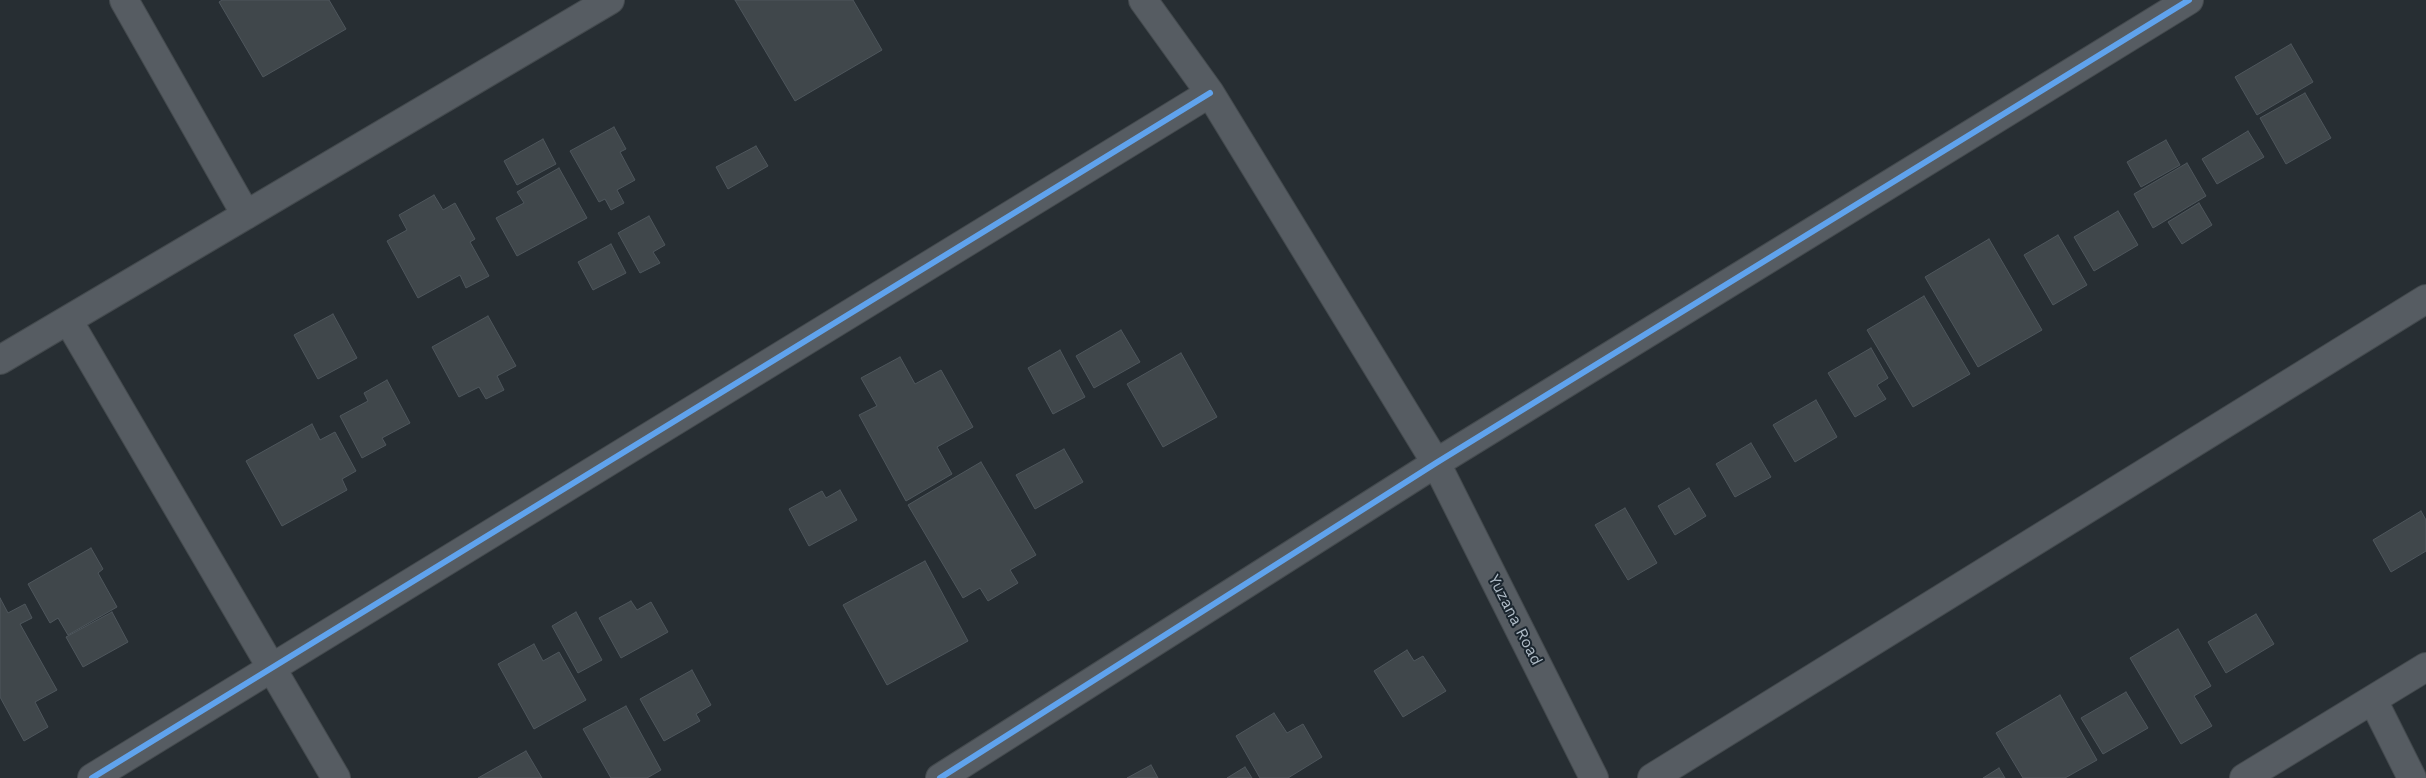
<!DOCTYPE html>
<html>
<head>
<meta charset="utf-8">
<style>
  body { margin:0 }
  canvas { display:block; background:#272e33 }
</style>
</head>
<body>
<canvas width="2426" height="778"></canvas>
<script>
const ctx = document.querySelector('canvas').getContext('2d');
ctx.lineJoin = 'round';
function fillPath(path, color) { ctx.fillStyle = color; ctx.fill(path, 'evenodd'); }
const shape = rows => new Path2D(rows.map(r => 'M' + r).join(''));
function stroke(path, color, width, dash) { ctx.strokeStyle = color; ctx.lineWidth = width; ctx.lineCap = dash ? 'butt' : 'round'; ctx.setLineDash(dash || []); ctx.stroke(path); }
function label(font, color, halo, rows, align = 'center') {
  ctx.font = font + ' "Work Sans",sans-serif'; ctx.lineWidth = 4; ctx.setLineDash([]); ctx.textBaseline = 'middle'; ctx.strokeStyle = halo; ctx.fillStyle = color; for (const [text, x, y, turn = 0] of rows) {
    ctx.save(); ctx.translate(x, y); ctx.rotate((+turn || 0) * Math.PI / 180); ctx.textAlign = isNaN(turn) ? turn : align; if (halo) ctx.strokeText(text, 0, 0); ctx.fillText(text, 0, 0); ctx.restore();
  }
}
const building = shape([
  [222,0,329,0,346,29,263,77,219,2,222,0],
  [735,0,853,0,882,50,795,101,735,0],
  [2291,44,2313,82,2257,115,2235,77,2291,44],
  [2305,93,2331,138,2286,164,2260,118,2305,93],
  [614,127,626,149,620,152,635,180,617,190,624,203,611,210,605,199,599,202,570,151,614,127],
  [2248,131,2264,157,2217,184,2202,159,2248,131],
  [543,139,556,164,517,185,504,161,543,139],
  [2166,140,2180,165,2141,187,2127,162,2166,140],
  [756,146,768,166,728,189,716,167,756,146],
  [2187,163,2206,196,2153,228,2134,194,2187,163],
  [559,168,587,218,517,256,496,218,524,203,517,192,559,168],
  [434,195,443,210,455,203,475,239,470,242,489,276,466,288,460,275,418,298,387,241,407,230,399,215,434,195],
  [2199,203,2212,225,2182,244,2168,222,2199,203],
  [2118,211,2138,245,2094,271,2074,237,2118,211],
  [649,216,665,245,653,252,660,263,640,273,618,233,649,216],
  [2058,235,2087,285,2053,305,2024,255,2058,235],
  [1989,239,2042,330,1978,367,1925,277,1989,239],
  [611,244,626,273,593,290,578,262,611,244],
  [1924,296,1970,374,1913,407,1867,330,1924,296],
  [333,314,357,358,318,379,294,335,333,314],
  [488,316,516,366,497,376,504,390,486,399,479,387,459,397,432,347,488,316],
  [1121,330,1140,362,1094,388,1076,356,1121,330],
  [1871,348,1888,378,1877,385,1886,399,1855,417,1828,373,1871,348],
  [1060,350,1085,397,1053,414,1028,368,1060,350],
  [1181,353,1217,417,1163,447,1127,384,1181,353],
  [900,357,915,384,941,370,973,427,937,447,952,474,906,501,859,415,877,406,861,378,900,357],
  [387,380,410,423,382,438,386,445,362,458,340,416,368,401,364,393,387,380],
  [1816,400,1837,437,1795,462,1773,425,1816,400],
  [312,424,320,440,335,432,356,471,342,479,347,490,282,526,246,461,312,424],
  [1751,443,1771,477,1735,497,1716,464,1751,443],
  [1064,449,1083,482,1035,509,1016,475,1064,449],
  [981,462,1036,555,1010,570,1018,583,988,601,980,588,963,598,908,505,981,462],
  [1689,488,1706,516,1675,535,1658,506,1689,488],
  [840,490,857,520,809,546,789,509,822,491,826,498,840,490],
  [1625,508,1657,563,1628,580,1595,525,1625,508],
  [2421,511,2426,520,2426,551,2391,572,2373,540,2421,511],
  [91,548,103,569,98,573,117,607,68,635,58,618,50,623,28,584,91,548],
  [925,561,968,641,887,685,843,605,925,561],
  [0,598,8,613,25,604,32,618,20,624,57,690,35,702,48,727,24,741,0,697,0,598],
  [631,601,637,610,651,602,668,632,621,658,599,618,631,601],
  [112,612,128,642,83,667,66,637,112,612],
  [576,612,602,660,578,673,552,626,576,612],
  [2256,614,2274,644,2226,673,2208,642,2256,614],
  [2178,629,2211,686,2194,696,2212,726,2181,744,2130,658,2178,629],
  [534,644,543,661,559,652,586,700,534,729,498,664,534,644],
  [1407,650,1414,661,1423,656,1446,691,1403,717,1374,671,1407,650],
  [692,670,711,705,696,714,700,721,664,741,640,699,692,670],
  [2126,692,2148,728,2103,754,2081,718,2126,692],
  [2060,695,2097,760,2065,778,2023,778,1996,733,2060,695],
  [626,706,661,770,647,778,611,778,583,729,626,706],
  [1274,713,1287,733,1303,724,1322,757,1288,778,1260,778,1236,736,1274,713],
  [526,751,542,778,478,778,526,751],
  [1151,765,1158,778,1127,778,1151,765],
  [1245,767,1252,778,1227,778,1245,767],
  [1999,768,2005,778,1983,778,1999,768]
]);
const street = shape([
  [124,0,246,215],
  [1143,0,1210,93,1436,463,1594,778],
  [68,320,336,778],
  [0,360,610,0],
  [2373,700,2412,778],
  [92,778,1210,93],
  [940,778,1436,463,2189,0],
  [1652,778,2426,299],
  [2244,778,2426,667]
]);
const cycleway = shape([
  [92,778,1210,93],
  [940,778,1436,463,2189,0]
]);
const streetNames = [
  ["Yuzana Road",1515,620,63]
];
fillPath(building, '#40474b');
stroke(building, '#4e565c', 1);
stroke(street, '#444a4e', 30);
stroke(street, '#565c62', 28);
stroke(cycleway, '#60a3ed', 6);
label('16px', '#afbbc6', '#1a252e', streetNames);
</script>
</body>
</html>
